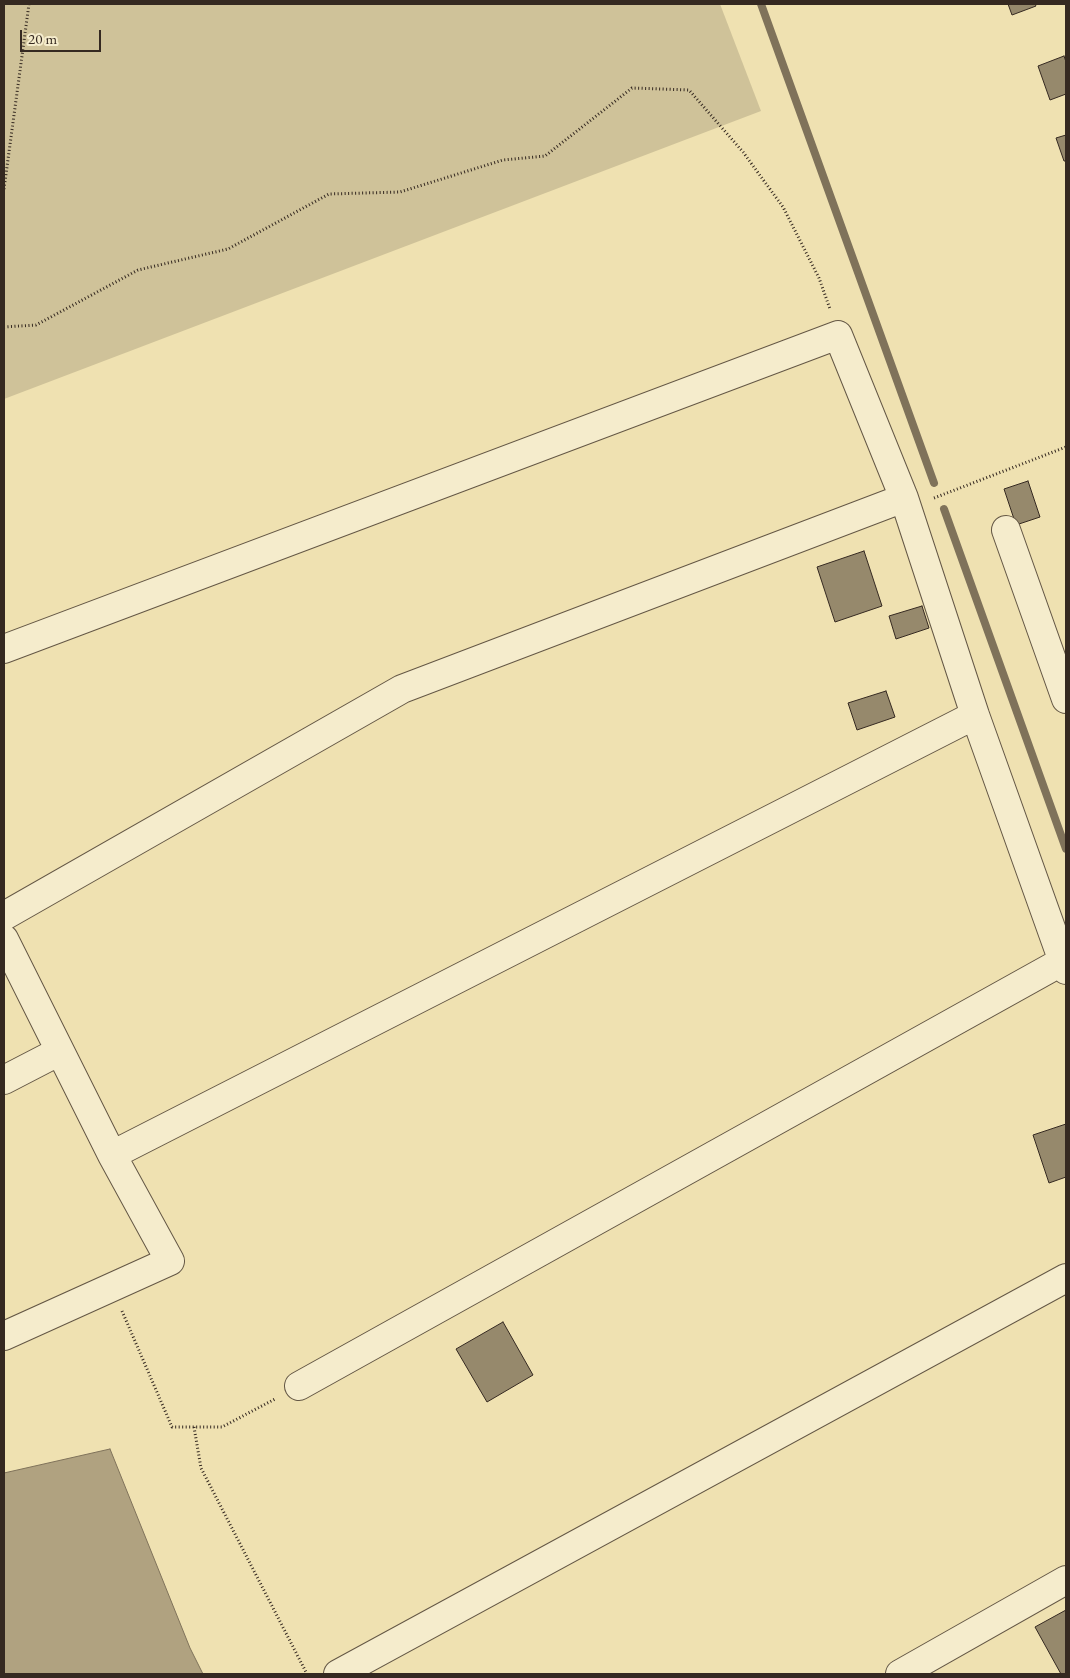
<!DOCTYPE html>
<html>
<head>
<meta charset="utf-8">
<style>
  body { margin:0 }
  #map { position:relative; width:1070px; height:1678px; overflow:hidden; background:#efe1b1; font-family:"EB Garamond",serif }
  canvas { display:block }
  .frame { position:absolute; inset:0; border:5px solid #352921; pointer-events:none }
  .scale { position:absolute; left:20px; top:30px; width:81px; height:22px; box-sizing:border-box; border:2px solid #352921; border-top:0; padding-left:6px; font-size:15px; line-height:18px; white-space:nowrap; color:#352921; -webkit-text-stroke:4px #f5eccc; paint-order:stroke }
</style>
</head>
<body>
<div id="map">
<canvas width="1070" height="1678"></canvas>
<div class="frame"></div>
<div class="scale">20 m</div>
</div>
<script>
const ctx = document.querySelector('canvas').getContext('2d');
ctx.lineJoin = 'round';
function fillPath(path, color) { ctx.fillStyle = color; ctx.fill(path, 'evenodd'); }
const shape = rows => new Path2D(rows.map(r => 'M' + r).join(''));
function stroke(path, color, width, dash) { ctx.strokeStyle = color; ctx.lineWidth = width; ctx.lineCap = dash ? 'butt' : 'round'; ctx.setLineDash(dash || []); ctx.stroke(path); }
const green = shape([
  [4,4,720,4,761,111,4,399]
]);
const water = shape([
  [110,1449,190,1648,203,1674,4,1674,4,1473,110,1449]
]);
const stream = shape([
  [761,4,934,483],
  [944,509,1066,849]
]);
const building = shape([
  [1008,4,1035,4,1036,6,1012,15,1008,4],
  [1064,56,1066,62,1066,94,1050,100,1038,66,1064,56],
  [1066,135,1066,161,1064,161,1056,138,1066,135],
  [1028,481,1040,517,1016,525,1004,489,1028,481],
  [864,551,882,606,835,622,817,567,864,551],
  [922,606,929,628,896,639,889,616,922,606],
  [886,691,895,717,857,730,848,703,886,691],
  [1066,1124,1066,1177,1049,1183,1033,1135,1066,1124],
  [503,1322,533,1375,487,1402,456,1349,503,1322],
  [1066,1610,1066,1674,1061,1674,1035,1627,1066,1610]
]);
const path = shape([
  [4,189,29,4],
  [4,327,36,325,138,270,228,249,329,194,400,192,503,160,545,156,632,88,689,90,743,152,783,207,819,278,830,309],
  [934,498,1066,447],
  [122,1311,172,1427,222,1427,275,1399],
  [194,1427,201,1468,307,1674]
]);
const street = shape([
  [1006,530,1066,699],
  [4,649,838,335,904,498,975,715,1066,970],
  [4,916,402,689,904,498],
  [4,939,112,1155,170,1261,4,1336],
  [4,1080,60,1051],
  [112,1155,975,715],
  [299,1386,1063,961],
  [338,1674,1066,1278],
  [900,1674,1066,1580]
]);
fillPath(green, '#cfc299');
fillPath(water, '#b0a280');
stroke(water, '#7f725a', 1);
stroke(stream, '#7f725a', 8);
fillPath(building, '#96896c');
stroke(building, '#352921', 1);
stroke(street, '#645745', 30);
stroke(path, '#352921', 3, [1, 2.5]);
stroke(street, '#f5eccc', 28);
</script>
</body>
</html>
